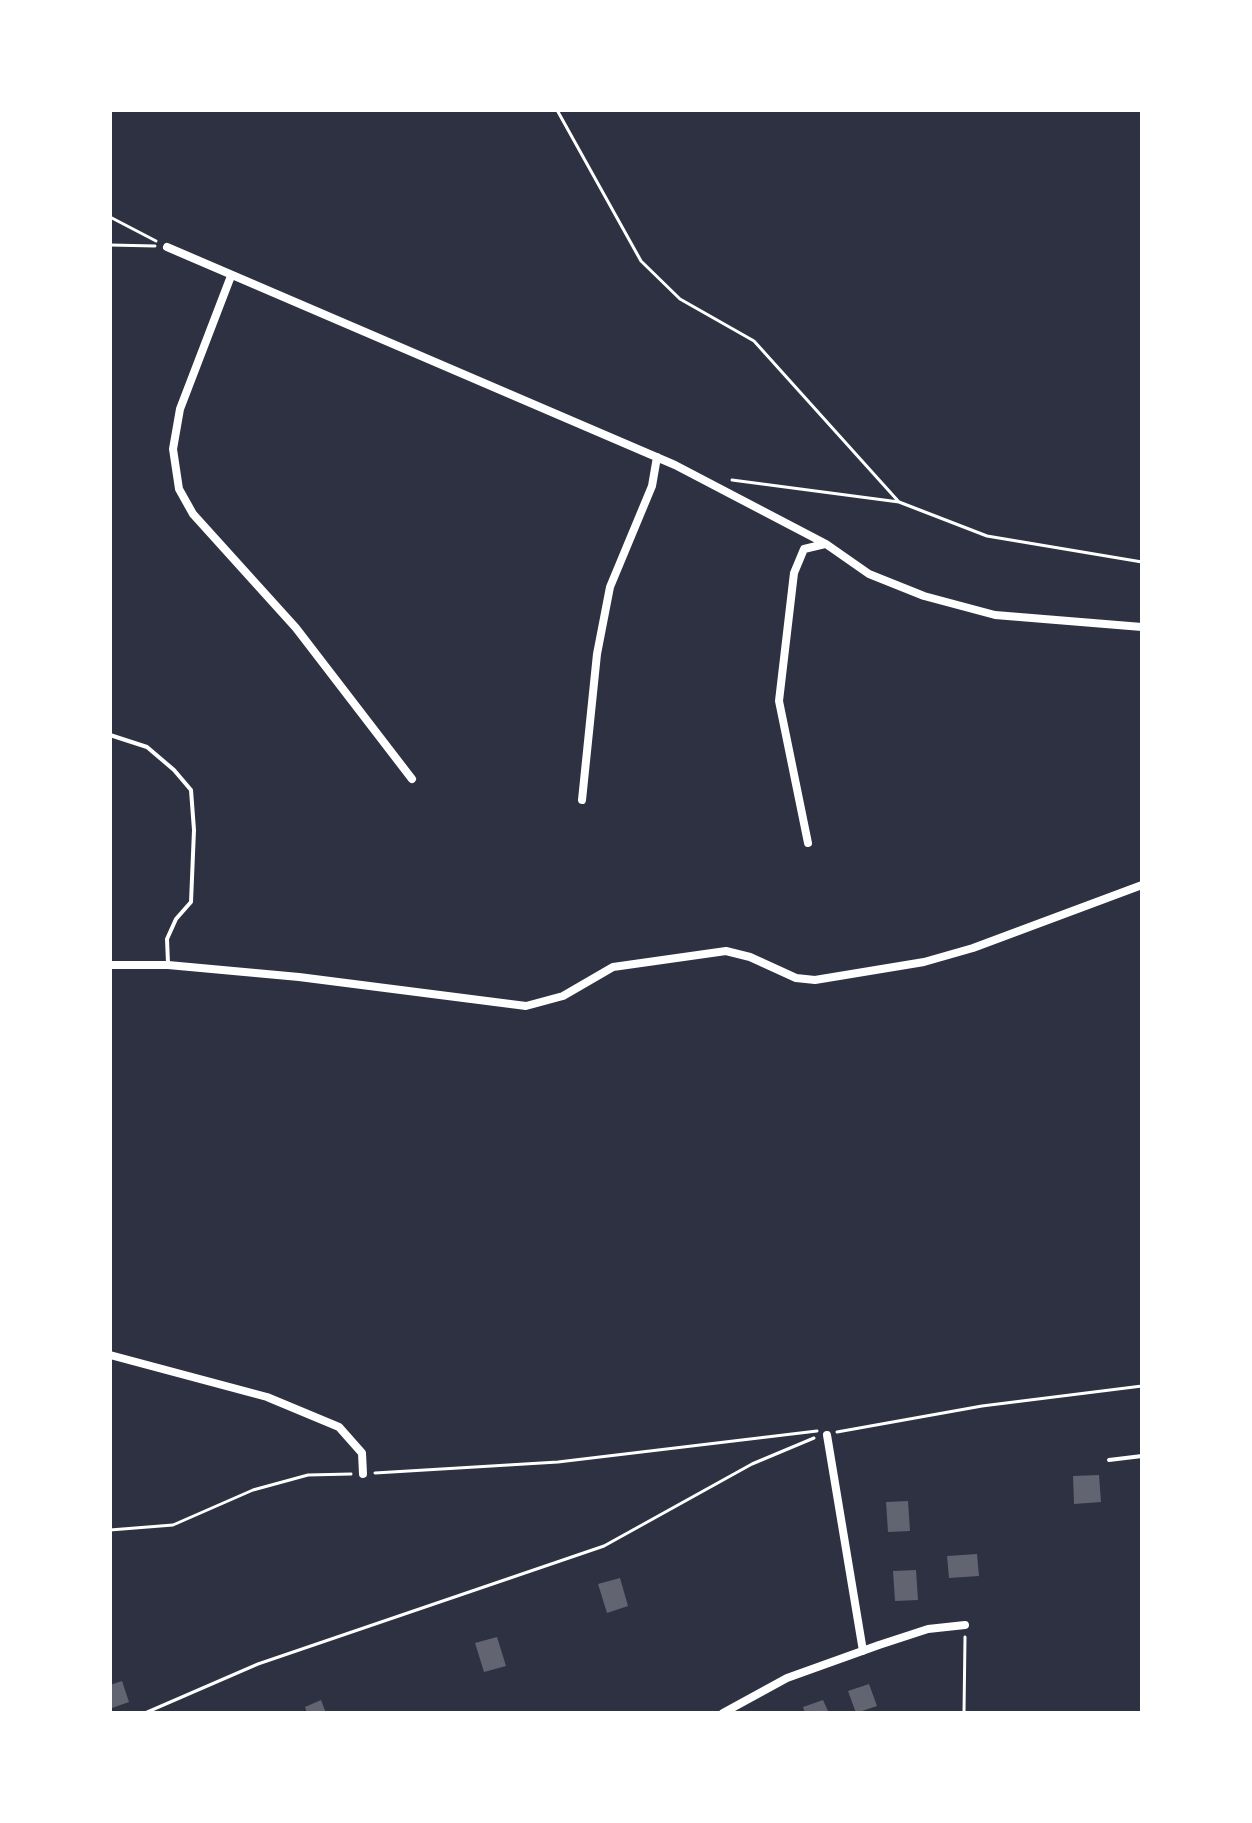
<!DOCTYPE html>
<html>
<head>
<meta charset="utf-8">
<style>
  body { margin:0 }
  #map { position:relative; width:1252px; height:1823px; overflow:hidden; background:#2d3142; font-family:"Fira Sans",sans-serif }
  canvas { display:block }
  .frame { position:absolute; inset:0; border:112px solid #fff; pointer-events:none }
</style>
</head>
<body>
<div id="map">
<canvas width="1252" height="1823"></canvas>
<div class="frame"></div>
</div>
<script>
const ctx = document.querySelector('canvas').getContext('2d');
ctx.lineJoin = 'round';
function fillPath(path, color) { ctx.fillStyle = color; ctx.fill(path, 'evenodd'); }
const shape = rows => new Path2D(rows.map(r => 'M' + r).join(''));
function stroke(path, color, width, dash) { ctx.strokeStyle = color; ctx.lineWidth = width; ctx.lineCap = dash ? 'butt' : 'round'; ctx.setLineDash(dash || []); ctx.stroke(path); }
const building = shape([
  [1099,1475,1101,1502,1074,1504,1073,1476],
  [908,1501,910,1531,888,1532,886,1502],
  [977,1554,979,1576,949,1578,947,1556],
  [916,1570,918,1600,895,1601,893,1571],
  [620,1578,628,1606,607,1613,598,1584],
  [497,1637,506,1666,484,1672,475,1643],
  [122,1681,129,1702,112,1708,110,1685],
  [869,1684,877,1706,856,1713,848,1691],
  [321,1700,326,1713,307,1713,305,1707],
  [823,1700,829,1713,805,1713,803,1707]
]);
const path = shape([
  [557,110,641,261,680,299,754,341,899,502,987,536,1142,562],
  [110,217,156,241],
  [110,245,155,246],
  [732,480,899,502],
  [837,1432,982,1406,1142,1386],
  [375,1473,558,1462,817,1431],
  [110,1530,173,1525,253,1490,308,1475,351,1474],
  [145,1713,258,1664,604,1546,752,1464,814,1438],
  [964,1713,965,1637]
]);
const service = shape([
  [110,735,147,747,174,770,191,790,194,830,191,902,176,919,167,939,168,963],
  [1109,1460,1142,1456]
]);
const minor = shape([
  [167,247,675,465,826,544,869,574,924,596,995,615,1142,627],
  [231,276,180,409,173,449,179,489,193,514,296,628,412,779],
  [582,800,597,654,610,587,652,486,657,457],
  [808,843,779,701,794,573,804,549,825,544],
  [110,965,168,965,299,977,526,1006,563,996,613,967,726,951,750,957,796,978,815,980,924,962,973,948,1142,885],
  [110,1355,267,1397,339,1427,362,1453,363,1474],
  [827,1435,863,1651],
  [723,1713,787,1678,879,1645,928,1629,965,1625]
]);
fillPath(building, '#626471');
stroke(path, '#fff', 3);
stroke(service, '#fff', 4);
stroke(minor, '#fff', 8);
</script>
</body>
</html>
